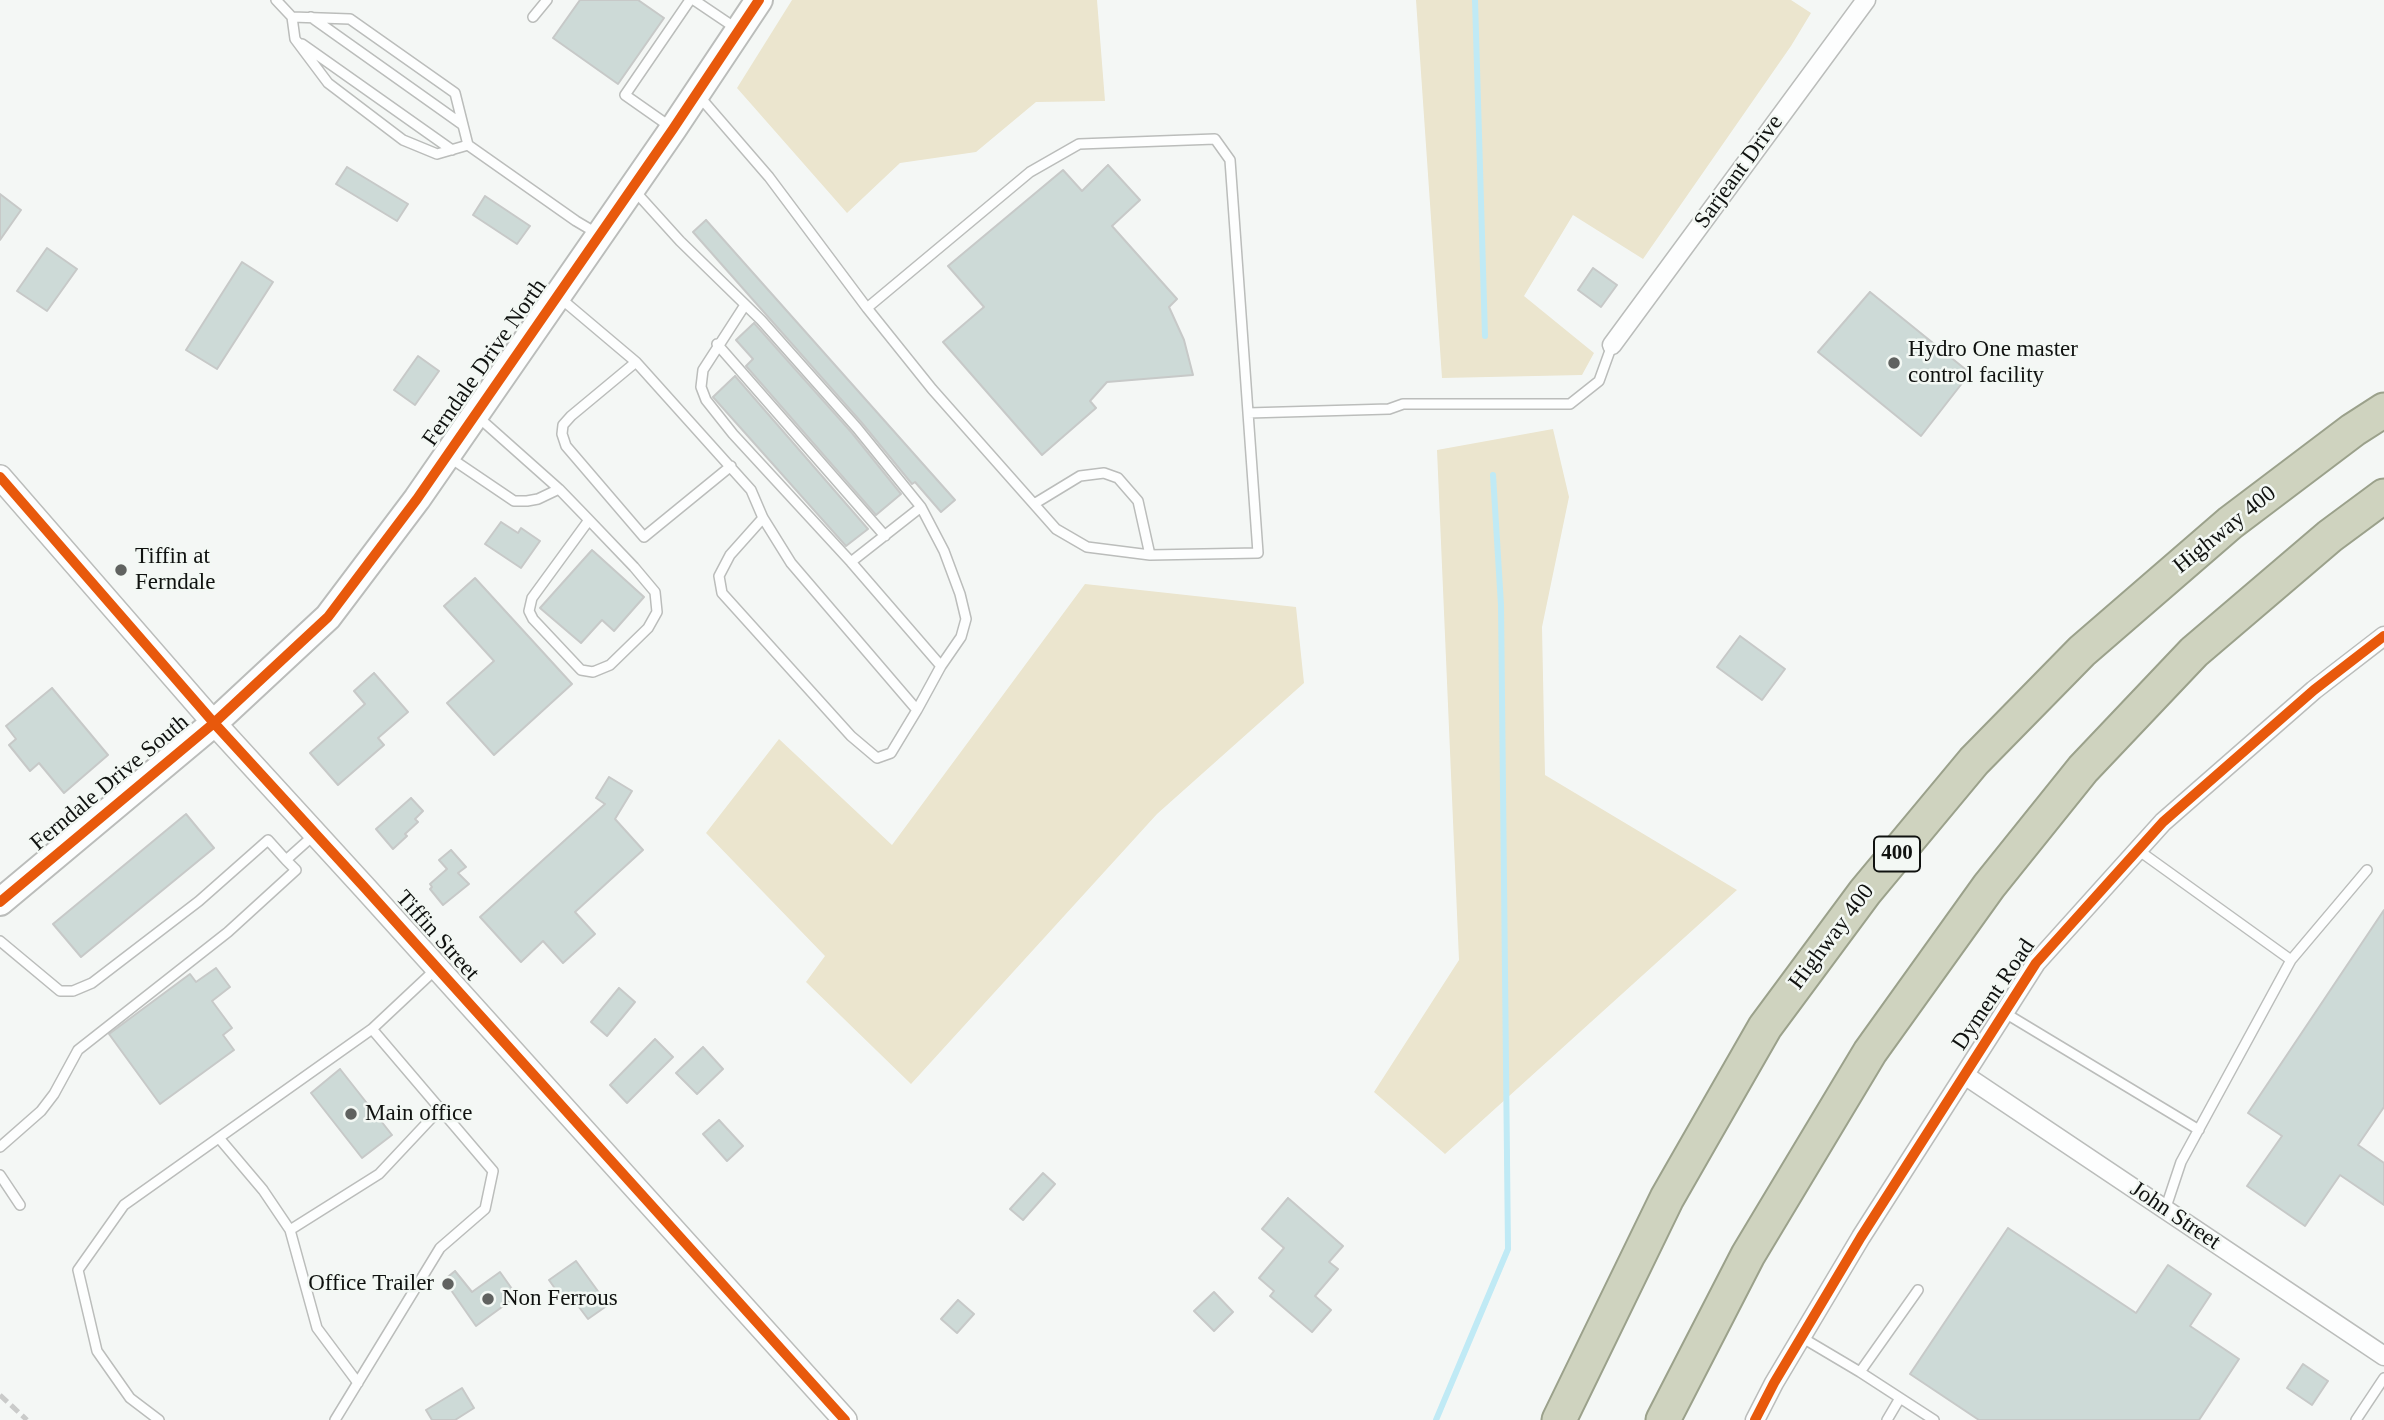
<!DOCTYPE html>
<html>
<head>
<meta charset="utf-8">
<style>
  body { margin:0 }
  canvas { display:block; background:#f4f7f5 }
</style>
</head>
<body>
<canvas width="2384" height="1420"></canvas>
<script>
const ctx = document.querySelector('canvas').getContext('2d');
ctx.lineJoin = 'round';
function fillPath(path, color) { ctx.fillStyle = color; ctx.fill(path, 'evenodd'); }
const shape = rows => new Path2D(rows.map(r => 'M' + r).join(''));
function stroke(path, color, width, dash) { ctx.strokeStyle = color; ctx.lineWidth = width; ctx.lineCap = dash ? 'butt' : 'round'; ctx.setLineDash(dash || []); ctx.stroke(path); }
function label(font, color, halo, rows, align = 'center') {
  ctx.font = font + ' Georgia,serif'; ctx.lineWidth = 5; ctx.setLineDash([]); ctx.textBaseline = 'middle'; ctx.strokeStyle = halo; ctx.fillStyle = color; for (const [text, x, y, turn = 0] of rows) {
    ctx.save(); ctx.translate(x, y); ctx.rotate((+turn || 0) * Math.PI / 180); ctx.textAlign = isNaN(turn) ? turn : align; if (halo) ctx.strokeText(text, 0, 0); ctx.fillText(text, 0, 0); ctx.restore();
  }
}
const green = shape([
  [792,0,1097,0,1105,101,1036,102,976,152,900,163,847,213,737,88],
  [1416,0,1791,0,1811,13,1791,46,1643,259,1573,215,1524,296,1594,353,1582,375,1442,378],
  [1553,429,1569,497,1542,627,1545,775,1737,890,1445,1154,1374,1092,1459,960,1437,450],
  [1085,584,1296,607,1304,683,1157,814,911,1084,806,982,825,956,706,833,779,739,892,845]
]);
const stream = shape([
  [1475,0,1485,336],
  [1436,1420,1508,1249,1501,605,1493,475]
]);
const building = shape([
  [580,0,638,0,664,18,618,84,553,38,580,0],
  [1108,165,1140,200,1112,226,1177,299,1169,307,1184,340,1193,375,1107,382,1090,401,1096,408,1042,455,943,342,984,307,948,266,1063,170,1082,191,1108,165],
  [347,167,408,204,397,221,336,184,347,167],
  [0,194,21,210,0,240,0,194],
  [485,196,530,226,517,244,473,215,485,196],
  [706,220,955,500,941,512,915,482,912,484,862,423,693,232,706,220],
  [47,248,77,269,47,311,17,291,47,248],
  [242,262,273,282,217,369,186,350,242,262],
  [1593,268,1617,285,1601,307,1578,290,1593,268],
  [1870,292,1970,373,1921,436,1818,352,1870,292],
  [754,323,852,433,901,494,876,515,746,366,753,359,736,340,754,323],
  [418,356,439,371,415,405,394,390,418,356],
  [735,376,868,529,846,546,713,397,735,376],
  [501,522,518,533,521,528,540,541,521,568,485,544,501,522],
  [592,550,644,597,614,631,602,620,581,643,540,608,592,550],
  [475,578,572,684,494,755,447,703,494,661,444,606,475,578],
  [1740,636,1785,669,1762,700,1717,667,1740,636],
  [374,673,408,712,378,738,384,745,338,785,310,753,365,704,354,691,374,673],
  [52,688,108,755,64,793,39,763,30,771,9,745,16,739,6,726,52,688],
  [609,777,632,791,615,819,643,850,575,912,595,934,563,963,543,941,521,962,480,917,605,804,596,798,609,777],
  [411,798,423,811,415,819,418,822,405,834,407,836,393,849,376,829,411,798],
  [186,814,214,848,81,957,53,924,186,814],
  [451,850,466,867,458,873,469,884,443,905,430,889,432,887,430,884,447,869,439,860,451,850],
  [2384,910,2384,1107,2358,1145,2384,1163,2384,1205,2340,1175,2305,1226,2247,1186,2282,1136,2248,1113,2384,910],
  [216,968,230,987,212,1001,232,1028,223,1035,234,1050,160,1104,109,1034,190,974,196,982,216,968],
  [619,988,635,1002,607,1036,591,1022,619,988],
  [655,1039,673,1057,627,1103,610,1085,655,1039],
  [703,1047,723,1069,697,1094,676,1073,703,1047],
  [340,1069,392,1135,362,1158,311,1093,340,1069],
  [719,1120,743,1146,727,1161,703,1134,719,1120],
  [1043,1173,1055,1184,1023,1220,1010,1209,1043,1173],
  [1288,1198,1343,1246,1329,1262,1338,1269,1315,1296,1331,1310,1312,1332,1270,1296,1274,1291,1259,1278,1284,1248,1262,1229,1288,1198],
  [2008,1228,2136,1313,2168,1265,2211,1294,2190,1326,2239,1359,2199,1420,1979,1420,1910,1374,2008,1228],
  [576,1261,608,1305,588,1319,570,1295,563,1300,549,1280,576,1261],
  [455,1271,472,1292,500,1272,517,1296,476,1326,444,1280,455,1271],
  [1214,1292,1233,1312,1214,1331,1194,1311,1214,1292],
  [958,1300,974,1314,957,1333,941,1319,958,1300],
  [2303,1364,2328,1381,2312,1405,2287,1388,2303,1364],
  [462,1388,474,1408,455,1420,432,1420,426,1410,462,1388]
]);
const service = shape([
  [276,0,292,17],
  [694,0,737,29],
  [311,17,463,125],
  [533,17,547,0],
  [302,44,452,150],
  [699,96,769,177,867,308,932,389,1056,529,1087,547,1150,555,1258,553,1230,160,1215,139,1079,144,1030,172,867,308],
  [672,128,625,95,690,0],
  [468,145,437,154,403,140,328,83,295,39,292,17,350,19,455,93,468,145,576,221,598,234],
  [633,189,680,241,761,320,857,428,921,507,944,551,960,594,966,619,961,637,941,666,917,710],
  [559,297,636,362,751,490,763,518,791,563,917,710,891,753,877,758,851,736,722,593,719,576,730,555,763,518],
  [745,305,703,370,701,387,706,400,733,434,851,562,941,666],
  [717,344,885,536],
  [636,362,571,416,563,425,562,434,566,446,644,537,731,466],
  [1248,413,1389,409,1403,404,1570,404,1599,381,1612,345],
  [477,416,559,489,589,520,634,567,655,592,657,612,648,628,610,665,593,672,581,670,533,619,529,611,532,598,589,520],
  [449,457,514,501,527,501,538,499,559,489],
  [1034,504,1080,476,1104,473,1118,478,1138,501,1150,555],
  [851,562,921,507],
  [2138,850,2291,960,2181,1162,2165,1210],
  [0,941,60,991,73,991,92,983,199,901,268,840,286,860,314,835],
  [2291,960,2367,870],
  [2005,1013,2199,1130],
  [219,1138,263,1190,290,1230,317,1328,358,1383],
  [0,1147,41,1111,54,1094,78,1050,228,932,296,870,286,860],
  [0,1175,20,1205],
  [290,1230,379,1174,440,1109],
  [1801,1337,1860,1372,1918,1290],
  [1860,1372,1934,1420],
  [159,1420,130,1398,97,1351,78,1270,124,1205,372,1029,436,969],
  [335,1420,440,1248,485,1209,493,1171,372,1029],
  [1887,1420,1900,1398],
  [2356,1420,2384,1378]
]);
const minor = shape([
  [1612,345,1866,0],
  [1966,1076,2384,1356],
  [1755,1420,1774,1383,1861,1237,2036,963,2163,822,2314,690,2384,636]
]);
const tertiary = shape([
  [0,477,214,723,365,888,845,1420]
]);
const secondary = shape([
  [0,902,214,723,328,617,417,499,673,129,759,0]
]);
const motorway = shape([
  [1559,1420,1667,1198,1765,1027,1865,892,1974,761,2082,651,2230,523,2353,430,2384,410],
  [1663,1420,1748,1255,1870,1052,1989,886,2083,769,2194,652,2330,536,2384,496]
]);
const rail = shape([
  [0,1395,27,1420]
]);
const cycleway = shape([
  [0,477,214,723,365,888,845,1420],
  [0,902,214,723,328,617,417,499,673,129,759,0],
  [1755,1420,1774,1383,1861,1237,2036,963,2163,822,2314,690,2384,636]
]);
const markers = [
  [1894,363,7,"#606260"],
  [121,570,7,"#606260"],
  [351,1114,7,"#606260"],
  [448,1284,7,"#606260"],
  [488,1299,7,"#606260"]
];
const shields = [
  [1897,854,46]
];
const shieldNames = [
  ["400",1897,854]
];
const streetNames = [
  ["Sarjeant Drive",1739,172,-54],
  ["Ferndale Drive North",485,363,-55],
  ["Highway 400",2225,530,-39],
  ["Ferndale Drive South",110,783,-40],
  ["Tiffin Street",437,936,48],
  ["Highway 400",1832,937,-53],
  ["Dyment Road",1994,995,-56],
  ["John Street",2175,1216,34]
];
const poiNames = [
  ["Hydro One master",1908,350],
  ["control facility",1908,376],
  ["Tiffin at",135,557],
  ["Ferndale",135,583],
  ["Main office",365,1114],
  ["Office Trailer",434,1284,"right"],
  ["Non Ferrous",502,1299]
];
fillPath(green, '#ebe5ce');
stroke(stream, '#c0eaf5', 6);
fillPath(building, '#cddad7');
stroke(building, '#c7c9c8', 2);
stroke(service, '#bbbdbb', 12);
stroke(minor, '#bbbdbb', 21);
stroke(tertiary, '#bbbdbb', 26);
stroke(secondary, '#bbbdbb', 30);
stroke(motorway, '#9ba18b', 37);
stroke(service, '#fdfefe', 9);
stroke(minor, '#fdfefe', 18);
stroke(tertiary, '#fdfefe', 23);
stroke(secondary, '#fdfefe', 26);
stroke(motorway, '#cfd3bf', 33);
stroke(rail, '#cacbca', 5, [10, 5]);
stroke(cycleway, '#e8590c', 10);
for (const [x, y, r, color] of markers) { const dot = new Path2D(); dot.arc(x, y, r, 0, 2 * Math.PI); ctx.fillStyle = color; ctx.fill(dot); stroke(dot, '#f3f8f4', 2.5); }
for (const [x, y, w] of shields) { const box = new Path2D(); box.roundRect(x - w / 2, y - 17.5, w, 35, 5); ctx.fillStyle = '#f3f8f4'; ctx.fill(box); stroke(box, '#101210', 2); }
label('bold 21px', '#101210', null, shieldNames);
label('23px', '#101210', '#f3f8f4', streetNames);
label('23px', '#101210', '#f3f8f4', poiNames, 'left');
</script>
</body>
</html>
